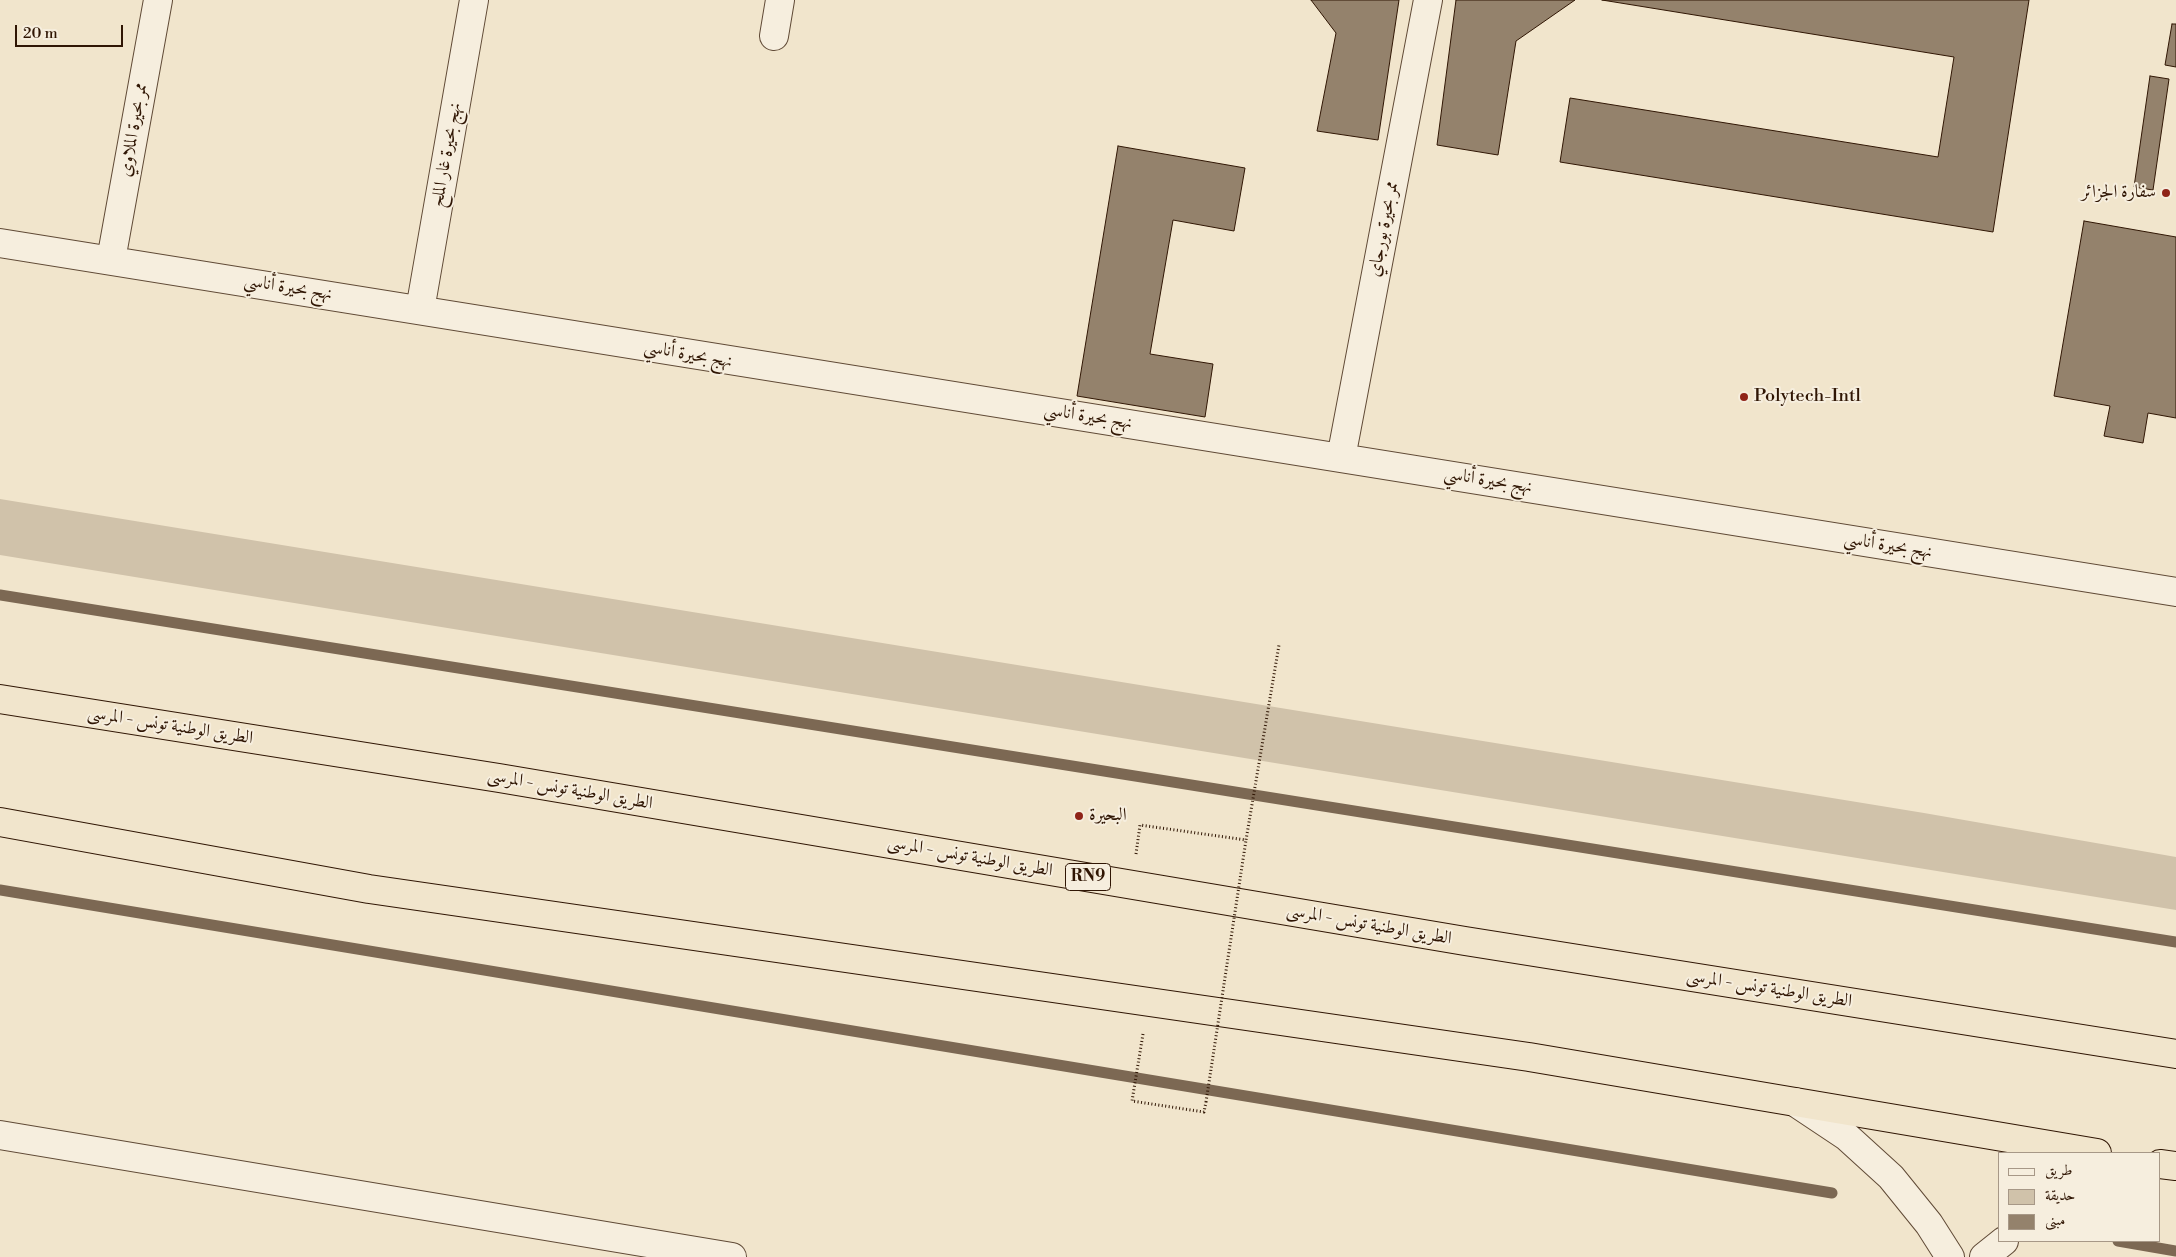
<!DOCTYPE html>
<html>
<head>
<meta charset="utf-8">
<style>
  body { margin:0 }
  #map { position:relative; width:2176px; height:1257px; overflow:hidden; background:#f1e5cc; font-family:"Libre Bodoni",Amiri,serif }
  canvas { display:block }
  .legend { position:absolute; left:1998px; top:1152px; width:162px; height:90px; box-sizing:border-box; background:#f6eede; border:1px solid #a79887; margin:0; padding:6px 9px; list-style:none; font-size:15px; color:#301604 }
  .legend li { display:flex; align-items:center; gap:10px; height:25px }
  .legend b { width:25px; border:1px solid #a79887 }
  .scale { position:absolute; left:15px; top:25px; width:108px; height:22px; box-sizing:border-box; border:2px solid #301604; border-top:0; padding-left:6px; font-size:15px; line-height:18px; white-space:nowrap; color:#301604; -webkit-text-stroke:4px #f6eede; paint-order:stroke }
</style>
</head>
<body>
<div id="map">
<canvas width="2176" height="1257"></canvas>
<ul class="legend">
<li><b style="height:6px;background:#f6eede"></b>طريق</li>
<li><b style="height:14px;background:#d0c2aa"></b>حديقة</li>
<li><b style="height:14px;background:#94826c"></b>مبنى</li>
</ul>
<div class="scale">20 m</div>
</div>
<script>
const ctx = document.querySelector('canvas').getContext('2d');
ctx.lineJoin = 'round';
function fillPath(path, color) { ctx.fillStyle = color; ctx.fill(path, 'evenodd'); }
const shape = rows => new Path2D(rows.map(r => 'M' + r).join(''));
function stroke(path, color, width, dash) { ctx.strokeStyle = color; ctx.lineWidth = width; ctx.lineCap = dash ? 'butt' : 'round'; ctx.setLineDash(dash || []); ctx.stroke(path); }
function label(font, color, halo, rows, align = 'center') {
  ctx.font = font + ' "Libre Bodoni",Amiri,serif'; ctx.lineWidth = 4; ctx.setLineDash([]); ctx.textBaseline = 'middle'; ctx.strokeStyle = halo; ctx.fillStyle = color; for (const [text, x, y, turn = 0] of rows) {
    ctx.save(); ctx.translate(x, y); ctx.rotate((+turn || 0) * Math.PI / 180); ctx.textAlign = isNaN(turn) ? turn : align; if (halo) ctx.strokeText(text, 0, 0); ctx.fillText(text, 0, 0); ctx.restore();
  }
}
const green = shape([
  [0,499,1924,813,2176,857,2176,910,0,555]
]);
const stream = shape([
  [0,595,2176,942],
  [0,890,1832,1193],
  [2118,1241,2176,1251]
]);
const building = shape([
  [1311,0,1399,0,1378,140,1317,131,1336,33,1311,0],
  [1456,0,1575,0,1516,41,1498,155,1437,145,1456,0],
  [1602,0,2029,0,1993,232,1560,162,1570,98,1938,157,1954,57,1602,0],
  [2172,24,2176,24,2176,67,2165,65,2172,24],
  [2150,76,2169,79,2153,190,2134,187,2150,76],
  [1118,146,1245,168,1234,231,1173,220,1150,354,1213,364,1205,417,1077,396,1118,146],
  [2084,221,2176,237,2176,418,2148,413,2143,443,2104,436,2110,406,2054,396,2084,221]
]);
const path = shape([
  [1136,854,1140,825,1246,840,1279,645],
  [1143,1034,1132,1101,1204,1112,1206,1102]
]);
const minor = shape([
  [774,36,780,0],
  [0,243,2176,592],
  [111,260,158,0],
  [420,310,474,0],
  [1341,458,1428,0],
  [1795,1102,1846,1136,1891,1177,1929,1224,1950,1257],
  [0,1135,732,1257],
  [1984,1257,2004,1241]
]);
const highway = shape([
  [0,699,499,778,1465,941,2176,1054],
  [0,822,369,889,1529,1057,2097,1153],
  [2160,1164,2176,1166]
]);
const pathBridge = shape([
  [1206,1102,1246,840]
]);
const markers = [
  [2166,193,5,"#8f2418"],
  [1744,397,5,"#8f2418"],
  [1079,816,5,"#8f2418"]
];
const shields = [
  [1088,877,45]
];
const shieldNames = [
  ["RN9",1088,877]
];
const streetNames = [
  ["ممر بحيرة الملاوي",134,130,-80],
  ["نهج بحيرة غار الملح",447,155,-80],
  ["ممر بحيرة بورجاي",1384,229,-79],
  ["نهج بحيرة أناسي",288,288,9],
  ["نهج بحيرة أناسي",688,355,10],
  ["نهج بحيرة أناسي",1088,417,9],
  ["نهج بحيرة أناسي",1488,481,9],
  ["نهج بحيرة أناسي",1888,546,9],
  ["الطريق الوطنية تونس - المرسى",170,726,9],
  ["الطريق الوطنية تونس - المرسى",570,790,10],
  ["الطريق الوطنية تونس - المرسى",970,857,10],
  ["الطريق الوطنية تونس - المرسى",1369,925,10],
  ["الطريق الوطنية تونس - المرسى",1769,989,9]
];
const poiNames = [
  ["سفارة الجزائر",2156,193,"right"],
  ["Polytech-Intl",1754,397],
  ["البحيرة",1089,816]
];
fillPath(green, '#d0c2aa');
stroke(stream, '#7c6853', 11);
fillPath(building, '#94826c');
stroke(building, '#301604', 1);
stroke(minor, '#604a36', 30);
stroke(highway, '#301604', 30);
stroke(path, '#301604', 3, [1, 2.5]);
stroke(minor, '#f6eede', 28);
stroke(highway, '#f1e5cc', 28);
stroke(pathBridge, '#301604', 3, [1, 2.5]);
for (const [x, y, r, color] of markers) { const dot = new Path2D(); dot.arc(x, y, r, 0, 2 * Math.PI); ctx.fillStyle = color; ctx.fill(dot); stroke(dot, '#f6eede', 2); }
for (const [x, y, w] of shields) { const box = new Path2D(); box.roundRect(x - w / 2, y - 13.5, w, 27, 4); ctx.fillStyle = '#f6eede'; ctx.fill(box); stroke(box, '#301604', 1); }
label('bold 16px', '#301604', null, shieldNames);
label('18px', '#301604', '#f6eede', streetNames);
label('18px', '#301604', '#f6eede', poiNames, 'left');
</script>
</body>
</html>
